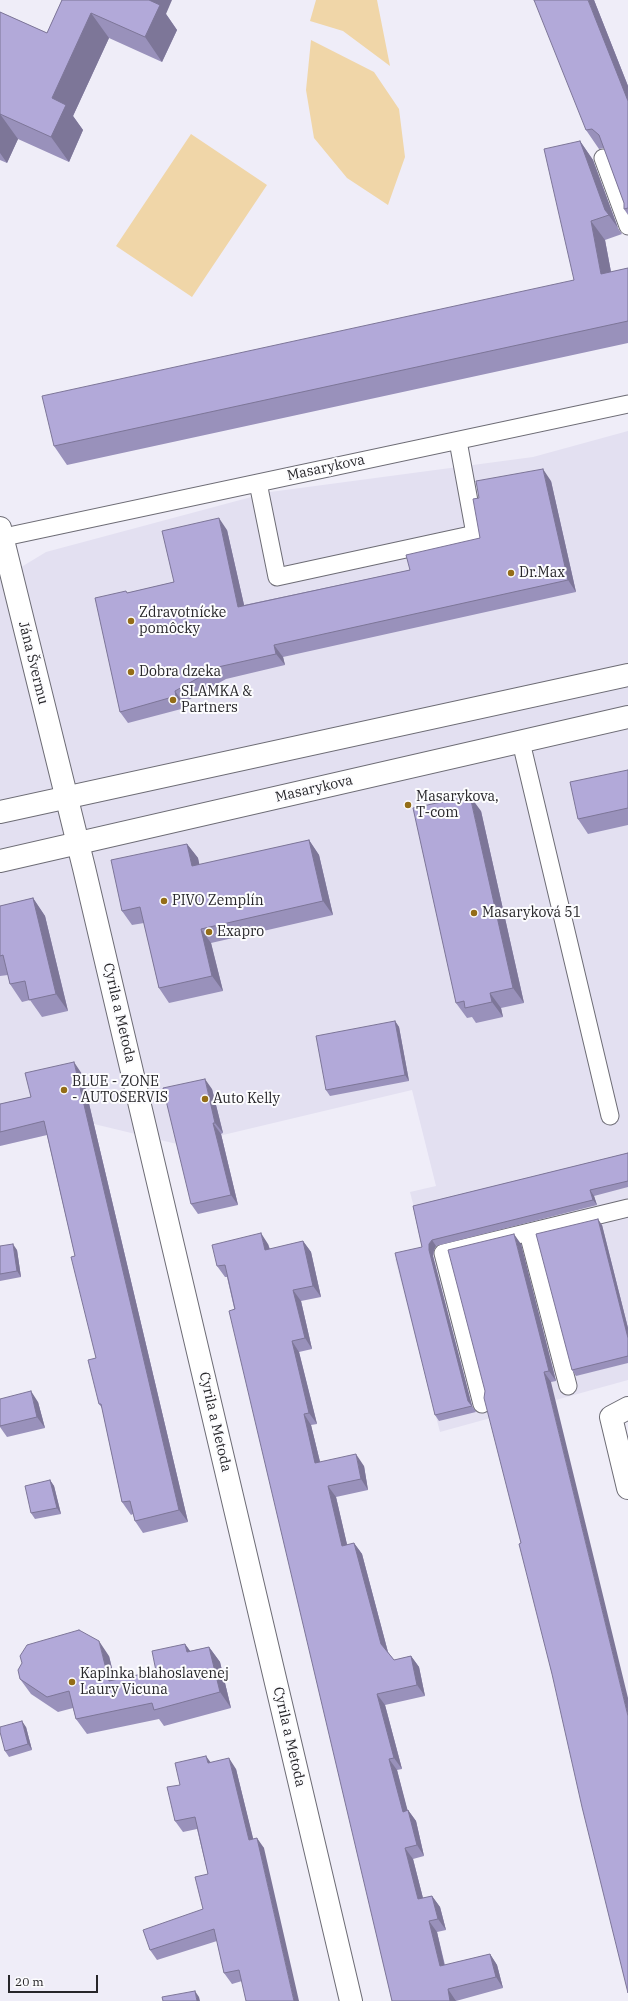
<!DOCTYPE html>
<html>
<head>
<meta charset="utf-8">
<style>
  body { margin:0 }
  #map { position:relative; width:628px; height:2001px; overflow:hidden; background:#efedf8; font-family:"IBM Plex Serif",serif }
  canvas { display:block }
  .scale { position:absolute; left:8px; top:1975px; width:90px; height:18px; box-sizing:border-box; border:2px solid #27262a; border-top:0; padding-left:5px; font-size:12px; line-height:14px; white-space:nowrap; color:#27262a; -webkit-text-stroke:3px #fcfcfe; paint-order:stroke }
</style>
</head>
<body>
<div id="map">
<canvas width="628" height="2001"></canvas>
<div class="scale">20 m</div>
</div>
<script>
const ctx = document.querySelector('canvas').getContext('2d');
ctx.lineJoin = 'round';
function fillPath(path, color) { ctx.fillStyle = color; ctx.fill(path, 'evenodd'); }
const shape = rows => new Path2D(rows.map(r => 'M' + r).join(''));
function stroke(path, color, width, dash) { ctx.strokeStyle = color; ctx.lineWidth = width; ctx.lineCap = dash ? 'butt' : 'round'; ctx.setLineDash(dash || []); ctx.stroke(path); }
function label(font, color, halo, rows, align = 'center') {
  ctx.font = font + ' "IBM Plex Serif",serif'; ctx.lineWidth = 4; ctx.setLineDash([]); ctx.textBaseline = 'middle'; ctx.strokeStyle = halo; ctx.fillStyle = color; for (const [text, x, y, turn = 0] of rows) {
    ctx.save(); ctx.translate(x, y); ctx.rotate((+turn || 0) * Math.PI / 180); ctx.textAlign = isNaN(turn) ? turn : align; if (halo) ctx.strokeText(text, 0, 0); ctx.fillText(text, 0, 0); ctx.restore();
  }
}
const built = shape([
  [628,431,628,1380,440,1432,395,1259,425,1251,410,1192,436,1186,412,1090,181,1145,94,1124,0,1146,0,580,46,552,270,492,533,457]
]);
const green = shape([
  [316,0,377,0,390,66,343,31,310,21],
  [311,40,374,72,399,109,405,157,388,205,347,178,314,138,306,90],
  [191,134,267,185,192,297,116,246]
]);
const lane = shape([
  [603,158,628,226],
  [258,483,277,577,475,534,458,441],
  [0,538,628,404],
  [521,742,610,1116],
  [528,1233,568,1386],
  [482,1404,443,1253,628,1208]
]);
const street = shape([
  [0,528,84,868,351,2001],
  [628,1408,611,1417,628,1488]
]);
const secondary = shape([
  [0,812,628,675],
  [0,861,628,717]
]);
const wall = shape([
  [62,0,166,14,177,30,162,62,109,38,73,116,83,130,69,162,18,139,7,163,0,160,0,12,47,33],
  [594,0,628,86,628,215,624,209,624,203,604,148,599,149,586,130],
  [580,141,593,160,618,228,622,234,605,240,611,272,628,268,628,343,67,465,54,446,574,280],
  [551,481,576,592,283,657,285,665,226,679,183,703,185,708,128,723,120,712,127,593,174,582,227,530,244,605,410,570,480,538,479,498],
  [628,770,628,825,588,834,578,819],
  [481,811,524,1003,501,1008,503,1017,476,1023,472,1017,467,1018,456,1003],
  [309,840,319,855,333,915,211,943,223,991,169,1003,159,988,144,923,132,925,122,911,187,844,198,858,199,865],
  [33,898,45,916,68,1011,42,1017,30,1000,22,1002,10,984,8,975,0,976,0,906],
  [395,1021,399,1027,409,1081,330,1096,326,1090],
  [82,1074,188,1522,143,1533,135,1521,133,1514,131,1515,122,1502,102,1408,99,1404,96,1358,75,1256,47,1135,0,1146,0,1104,31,1097],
  [212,1089,223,1133,221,1134,238,1205,198,1214,191,1204],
  [628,1153,628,1187,594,1196,597,1205,436,1246,434,1250,433,1256,472,1406,476,1412,439,1421,435,1415,422,1247,413,1206],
  [602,1225,628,1328,628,1363,576,1376,572,1370],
  [303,1241,311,1252,321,1297,301,1301,312,1349,299,1352,317,1424,311,1425,320,1462,364,1466,368,1490,336,1497,347,1545,354,1543,362,1554,388,1652,394,1660,411,1656,419,1667,425,1696,385,1705,402,1769,397,1770,407,1810,408,1810,416,1821,424,1856,413,1859,423,1898,432,1896,440,1907,446,1930,437,1932,445,1965,490,1954,497,1965,503,1988,456,2001,392,2001,227,1277,225,1277,217,1266,268,1244,270,1249],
  [521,1244,556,1381,551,1382,552,1674,485,1391],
  [0,1246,17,1250,21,1277,0,1281],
  [0,1399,38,1402,45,1428,7,1437,0,1427],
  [50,1480,54,1486,61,1514,35,1519,31,1513],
  [185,1644,190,1651,209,1647,220,1662,231,1708,164,1726,159,1719,87,1734,76,1719,73,1708,58,1712,31,1694,20,1679,109,1656,115,1680,156,1671],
  [26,1727,32,1750,9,1757,5,1751],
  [211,1762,236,1769,253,1839,264,1848,242,1981,232,1984,224,1973,217,1941,157,1960,150,1950,203,1909,208,1874,197,1829,183,1832,175,1821,180,1785]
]);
const shadedWall = shape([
  [146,0,172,0,166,14,177,30,162,62,145,37],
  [588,0,594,0,628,86,628,101],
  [91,13,109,38,73,116,83,130,69,162,51,137,52,98],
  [0,114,18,139,7,163,0,153],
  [580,141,593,160,618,228,605,210],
  [591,221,605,240,615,293,601,274],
  [543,469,551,481,576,592,568,580],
  [219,518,227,530,247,618,238,607],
  [274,645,283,657,285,665,276,654],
  [175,691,183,703,185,708,176,696],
  [470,796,481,811,524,1003,513,988],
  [309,840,319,855,333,915,323,901],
  [187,844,198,858,203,881,192,866],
  [33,898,45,916,68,1011,56,994],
  [201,929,211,943,223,991,212,976],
  [490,993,501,1008,503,1017,492,1002],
  [395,1021,399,1027,409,1081,405,1075],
  [74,1062,82,1074,188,1522,179,1510],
  [205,1079,212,1089,223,1133,215,1123],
  [213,1123,221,1134,238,1205,231,1195],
  [590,1190,594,1196,597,1205,593,1200],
  [598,1219,602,1225,628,1328,628,1338],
  [261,1233,268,1244,273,1261,265,1250],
  [514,1234,521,1244,556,1381,549,1371],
  [432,1240,436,1246,434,1250,433,1256,472,1406,476,1412,468,1401,429,1250,429,1244],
  [303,1241,311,1252,321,1297,313,1286],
  [13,1244,17,1250,21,1277,17,1271],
  [293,1290,301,1301,312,1349,305,1338],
  [292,1341,299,1352,317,1424,309,1413],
  [544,1372,551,1382,628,1698,628,1716],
  [31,1391,38,1402,45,1428,37,1417],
  [304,1414,311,1425,323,1474,315,1463],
  [356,1454,364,1466,368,1490,361,1479],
  [50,1480,54,1486,61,1514,57,1508],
  [328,1486,336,1497,350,1557,342,1546],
  [354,1543,362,1554,389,1656,381,1644],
  [99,1641,109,1656,119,1697,109,1681],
  [185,1644,196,1659,187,1652],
  [209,1647,220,1662,231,1708,220,1692],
  [411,1656,419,1667,425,1696,417,1685],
  [377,1694,385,1705,402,1769,394,1758],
  [22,1721,26,1727,32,1750,28,1744],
  [206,1756,214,1767,208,1763],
  [229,1758,236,1769,256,1850,249,1840],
  [389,1759,397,1770,411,1823,403,1812],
  [408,1810,416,1821,424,1856,417,1845],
  [257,1838,264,1848,299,2001,294,2001],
  [405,1848,413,1859,426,1910,418,1899],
  [432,1896,440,1907,446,1930,438,1919],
  [429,1921,437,1932,447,1977,440,1966],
  [490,1954,497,1965,503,1988,496,1977],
  [448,1989,456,2001,450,2001],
  [195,1991,199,1997,200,2001,197,2001]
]);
const building = shape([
  [62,0,149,0,160,5,145,37,91,13,52,98,66,105,51,137,0,114,0,115,0,12,47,33,62,0],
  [534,0,588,0,628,101,628,208,624,209,624,203,599,135,592,129,586,130,534,0],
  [580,141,605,210,609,215,591,221,601,274,628,268,628,321,54,446,42,396,574,280,544,149,580,141],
  [543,469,568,580,274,645,276,654,218,667,175,691,176,696,120,712,95,598,126,591,127,593,174,582,162,531,219,518,238,607,410,570,406,555,480,538,473,499,479,498,476,481,543,469],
  [628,770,628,808,578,819,570,782,628,770],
  [470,796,513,988,490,993,492,1002,465,1008,464,1001,456,1003,413,808,470,796],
  [309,840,323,901,201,929,212,976,159,988,140,907,122,911,111,860,187,844,192,866,309,840],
  [33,898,56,994,29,1000,25,981,10,984,3,955,0,956,0,906,33,898],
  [395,1021,405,1075,326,1090,316,1036,395,1021],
  [74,1062,179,1510,135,1521,130,1501,122,1502,101,1404,99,1404,88,1360,96,1358,71,1257,75,1256,44,1121,0,1132,0,1104,31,1097,25,1073,74,1062],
  [205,1079,215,1123,213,1123,231,1195,191,1204,163,1088,205,1079],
  [628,1153,628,1181,590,1190,593,1200,432,1240,429,1244,429,1250,468,1401,472,1406,435,1415,395,1253,422,1247,413,1206,628,1153],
  [598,1219,628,1338,628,1356,572,1370,536,1234,598,1219],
  [261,1233,265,1250,303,1241,313,1286,293,1290,305,1338,292,1341,309,1413,304,1414,315,1463,356,1454,361,1479,328,1486,342,1546,354,1543,381,1644,394,1660,411,1656,417,1685,377,1694,394,1758,389,1759,403,1812,408,1810,417,1845,405,1848,418,1899,432,1896,438,1919,429,1921,440,1966,490,1954,496,1977,448,1989,450,2001,392,2001,229,1311,235,1309,225,1265,217,1266,212,1245,261,1233],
  [514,1234,549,1371,544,1372,628,1716,628,1993,582,1807,552,1674,519,1544,521,1543,484,1398,485,1391,448,1250,514,1234],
  [13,1244,17,1271,0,1274,0,1246,13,1244],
  [31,1391,37,1417,0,1426,0,1399,31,1391],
  [50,1480,57,1508,31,1513,25,1486,50,1480],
  [79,1630,99,1641,109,1681,156,1671,152,1651,185,1644,187,1652,209,1647,220,1692,154,1710,152,1703,76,1719,69,1691,47,1697,20,1679,18,1670,22,1663,20,1656,27,1645,79,1630],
  [22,1721,28,1744,5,1751,0,1732,0,1727,22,1721],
  [206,1756,208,1763,229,1758,249,1840,257,1838,294,2001,246,2001,239,1970,224,1973,214,1929,150,1950,143,1930,203,1909,195,1877,208,1874,195,1817,175,1821,167,1787,180,1785,175,1763,206,1756],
  [195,1991,197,2001,163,2001,162,1997,195,1991]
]);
const markers = [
  [511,573,4,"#946d17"],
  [131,621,4,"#946d17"],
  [131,672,4,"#946d17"],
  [173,700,4,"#946d17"],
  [408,805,4,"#946d17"],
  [164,901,4,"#946d17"],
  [474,913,4,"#946d17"],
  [209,932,4,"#946d17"],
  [64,1090,4,"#946d17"],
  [205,1099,4,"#946d17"],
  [72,1682,4,"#946d17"]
];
const streetNames = [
  ["Masarykova",326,468,-12],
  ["Jána Švermu",33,663,76],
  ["Masarykova",314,789,-13],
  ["Cyrila a Metoda",119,1013,77],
  ["Cyrila a Metoda",215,1422,77],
  ["Cyrila a Metoda",289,1737,77]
];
const poiNames = [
  ["Dr.Max",519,573],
  ["Zdravotnícke",139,613],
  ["pomôcky",139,629],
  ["Dobra dzeka",139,672],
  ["SLAMKA &",181,692],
  ["Partners",181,708],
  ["Masarykova,",416,797],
  ["T-com",416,813],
  ["PIVO Zemplín",172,901],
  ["Masaryková 51",482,913],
  ["Exapro",217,932],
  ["BLUE - ZONE",72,1082],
  ["- AUTOSERVIS",72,1098],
  ["Auto Kelly",213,1099],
  ["Kaplnka blahoslavenej",80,1674],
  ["Laury Vicuna",80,1690]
];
fillPath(built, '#e3e0f1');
fillPath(green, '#f0d6a8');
stroke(lane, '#6d6c75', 19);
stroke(street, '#6d6c75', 24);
stroke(secondary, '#6d6c75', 24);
stroke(lane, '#fff', 17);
stroke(street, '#fff', 22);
stroke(secondary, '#fff', 22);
fillPath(wall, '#9991bb');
fillPath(shadedWall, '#7d7698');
fillPath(building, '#b2a9d9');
stroke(building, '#7d7698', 1);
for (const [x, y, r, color] of markers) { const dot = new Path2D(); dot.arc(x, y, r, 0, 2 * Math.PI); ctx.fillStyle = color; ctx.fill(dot); stroke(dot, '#fcfcfe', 1.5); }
label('14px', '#27262a', '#fcfcfe', streetNames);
label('14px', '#27262a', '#fcfcfe', poiNames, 'left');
</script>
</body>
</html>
